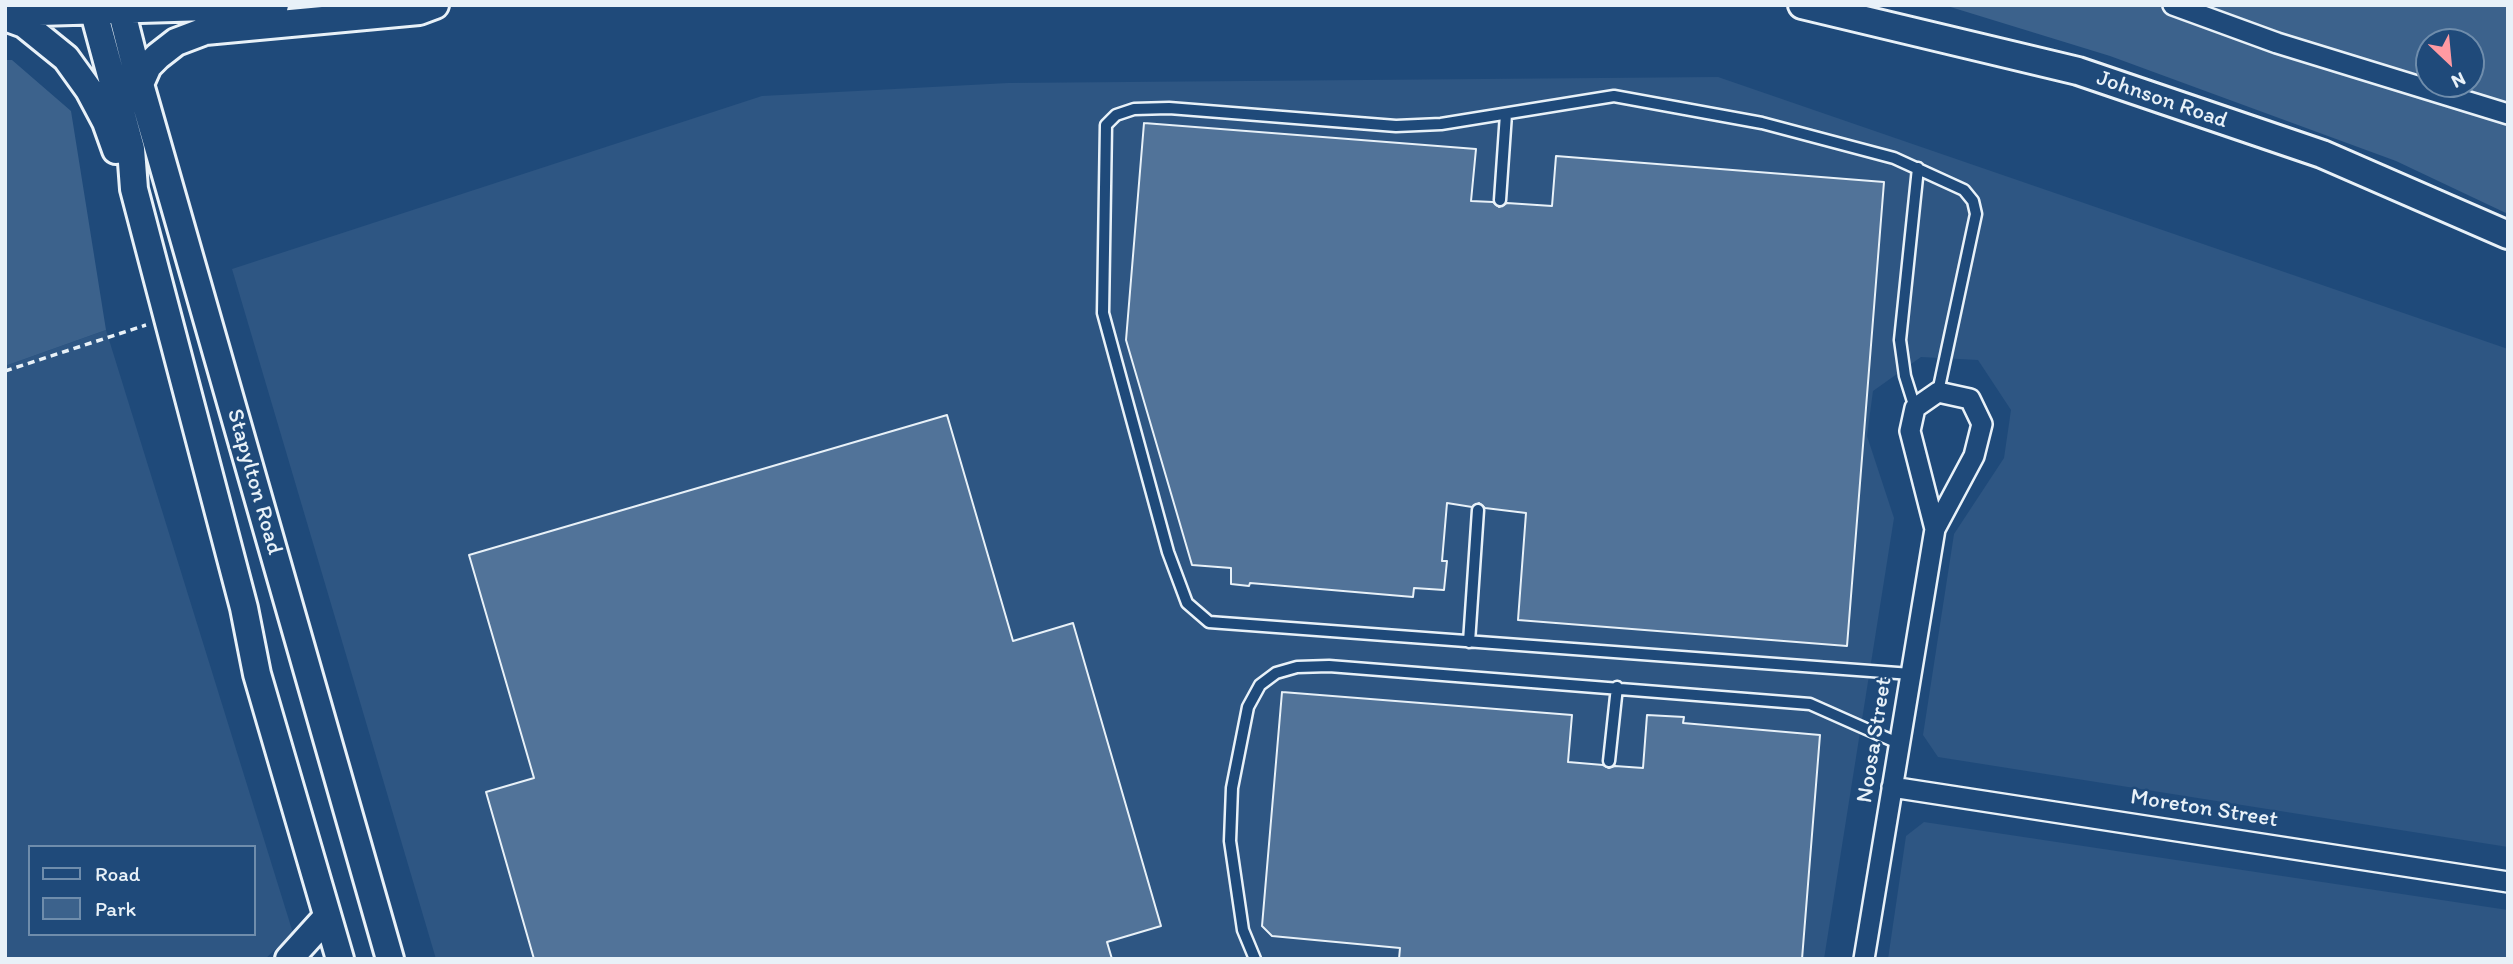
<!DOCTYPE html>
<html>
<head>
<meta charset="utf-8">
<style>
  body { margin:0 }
  #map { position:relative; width:2513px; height:964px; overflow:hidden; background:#1f4a7a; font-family:Itim,sans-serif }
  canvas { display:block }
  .frame { position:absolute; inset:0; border:7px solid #e8f1f8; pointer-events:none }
  .legend { position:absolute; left:28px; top:845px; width:228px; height:91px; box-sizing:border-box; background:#1f4a7a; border:2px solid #6f8dac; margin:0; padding:9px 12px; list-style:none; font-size:21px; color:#e8f1f8 }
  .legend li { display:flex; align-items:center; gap:14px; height:35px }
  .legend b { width:35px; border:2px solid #6f8dac }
  .north { position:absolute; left:2415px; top:28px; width:70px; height:70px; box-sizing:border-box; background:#1f4a7a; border:2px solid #6f8dac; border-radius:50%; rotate:154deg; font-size:19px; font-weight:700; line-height:28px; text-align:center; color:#e8f1f8 }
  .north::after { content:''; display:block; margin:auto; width:24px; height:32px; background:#ff9aa2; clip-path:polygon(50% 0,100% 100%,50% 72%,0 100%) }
</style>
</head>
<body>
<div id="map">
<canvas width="2513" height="964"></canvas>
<div class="frame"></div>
<ul class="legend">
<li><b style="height:9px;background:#1f4a7a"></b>Road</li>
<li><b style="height:19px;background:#3c628c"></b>Park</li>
</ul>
<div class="north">N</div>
</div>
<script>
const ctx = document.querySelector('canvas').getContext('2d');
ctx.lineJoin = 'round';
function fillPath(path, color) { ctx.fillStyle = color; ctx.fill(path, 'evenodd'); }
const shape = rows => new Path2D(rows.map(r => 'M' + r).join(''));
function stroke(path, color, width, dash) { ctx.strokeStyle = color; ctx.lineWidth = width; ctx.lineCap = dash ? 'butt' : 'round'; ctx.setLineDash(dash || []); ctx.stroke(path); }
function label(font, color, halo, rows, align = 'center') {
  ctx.font = font + ' Itim,sans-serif'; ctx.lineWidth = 5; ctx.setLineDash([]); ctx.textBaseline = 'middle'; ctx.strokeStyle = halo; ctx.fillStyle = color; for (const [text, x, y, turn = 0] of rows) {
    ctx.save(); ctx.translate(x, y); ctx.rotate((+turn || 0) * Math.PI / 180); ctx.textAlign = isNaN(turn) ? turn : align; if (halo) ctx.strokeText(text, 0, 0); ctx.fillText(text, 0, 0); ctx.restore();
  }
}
const built = shape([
  [1718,77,2508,349,2508,847,1938,757,1923,735,1954,534,2004,458,2011,410,1978,360,1921,357,1873,391,1867,436,1894,518,1824,959,436,959,232,269,762,96,1008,83],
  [106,330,293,933,265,959,5,959,5,366],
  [30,847,254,847,254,934,30,934],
  [1924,822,2508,910,2508,959,1888,959,1906,836]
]);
const green = shape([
  [1944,5,2508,5,2508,214,2396,161,2110,56],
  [2429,42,2471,42,2471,84,2429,84],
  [5,60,12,60,71,111,106,330,5,366]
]);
const building = shape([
  [1144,123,1476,149,1471,201,1493,202,1499,207,1507,203,1552,206,1556,156,1884,182,1847,646,1518,620,1526,513,1485,508,1479,503,1472,507,1447,503,1442,561,1447,561,1444,590,1414,588,1413,597,1250,583,1249,586,1231,584,1231,568,1192,565,1126,340,1144,123],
  [947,415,1013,641,1073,623,1161,926,1107,942,1112,959,534,959,486,792,534,778,469,555,947,415],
  [1282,692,1572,715,1568,762,1603,765,1609,768,1615,766,1643,768,1647,715,1684,717,1683,723,1820,735,1802,959,1399,959,1400,948,1272,936,1262,926,1282,692]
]);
const path = shape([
  [5,371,146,325]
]);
const lane = shape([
  [1500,200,1506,114],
  [1915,408,1905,376,1900,340,1918,168],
  [1469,642,1478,510],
  [1911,674,1209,622,1187,603,1168,552,1103,313,1106,125,1116,115,1134,109,1169,108,1396,126,1441,124,1614,96,1762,123,1894,158,1964,190,1973,201,1976,214,1938,392],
  [1609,761,1617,687],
  [1255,959,1243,930,1230,841,1232,788,1248,707,1260,685,1276,673,1297,667,1329,666,1810,704,1900,744]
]);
const street = shape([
  [2173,5,2277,43,2508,114],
  [1892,787,2508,882],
  [1864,959,1935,529,1974,456,1982,424,1970,399,1938,392,1915,408,1910,431,1935,529]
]);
const secondary = shape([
  [92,5,131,149,134,189,244,608,257,674,340,959],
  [120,5,140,84,390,959],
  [1802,5,2078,71,2322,154,2508,235],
  [5,13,275,5],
  [5,17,24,24,66,58,89,90,106,122,116,150],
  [140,84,148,66,158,56,176,42,205,31,419,11,435,5],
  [289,959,327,917]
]);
const streetNames = [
  ["Johnson Road",2162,100,19],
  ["Stapylton Road",254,482,74],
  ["Noosa Street",1875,740,-81],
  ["Moreton Street",2204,809,9]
];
fillPath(built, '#2e5683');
fillPath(green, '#3c628c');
fillPath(building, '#517399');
stroke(building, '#e8f1f8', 2);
stroke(lane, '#e8f1f8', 15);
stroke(street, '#e8f1f8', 24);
stroke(secondary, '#e8f1f8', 32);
stroke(path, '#e8f1f8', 3.5, [7, 5]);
stroke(lane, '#1f4a7a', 10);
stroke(street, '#1f4a7a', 19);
stroke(secondary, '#1f4a7a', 26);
label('23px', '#e8f1f8', '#1f4a7a', streetNames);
</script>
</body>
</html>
